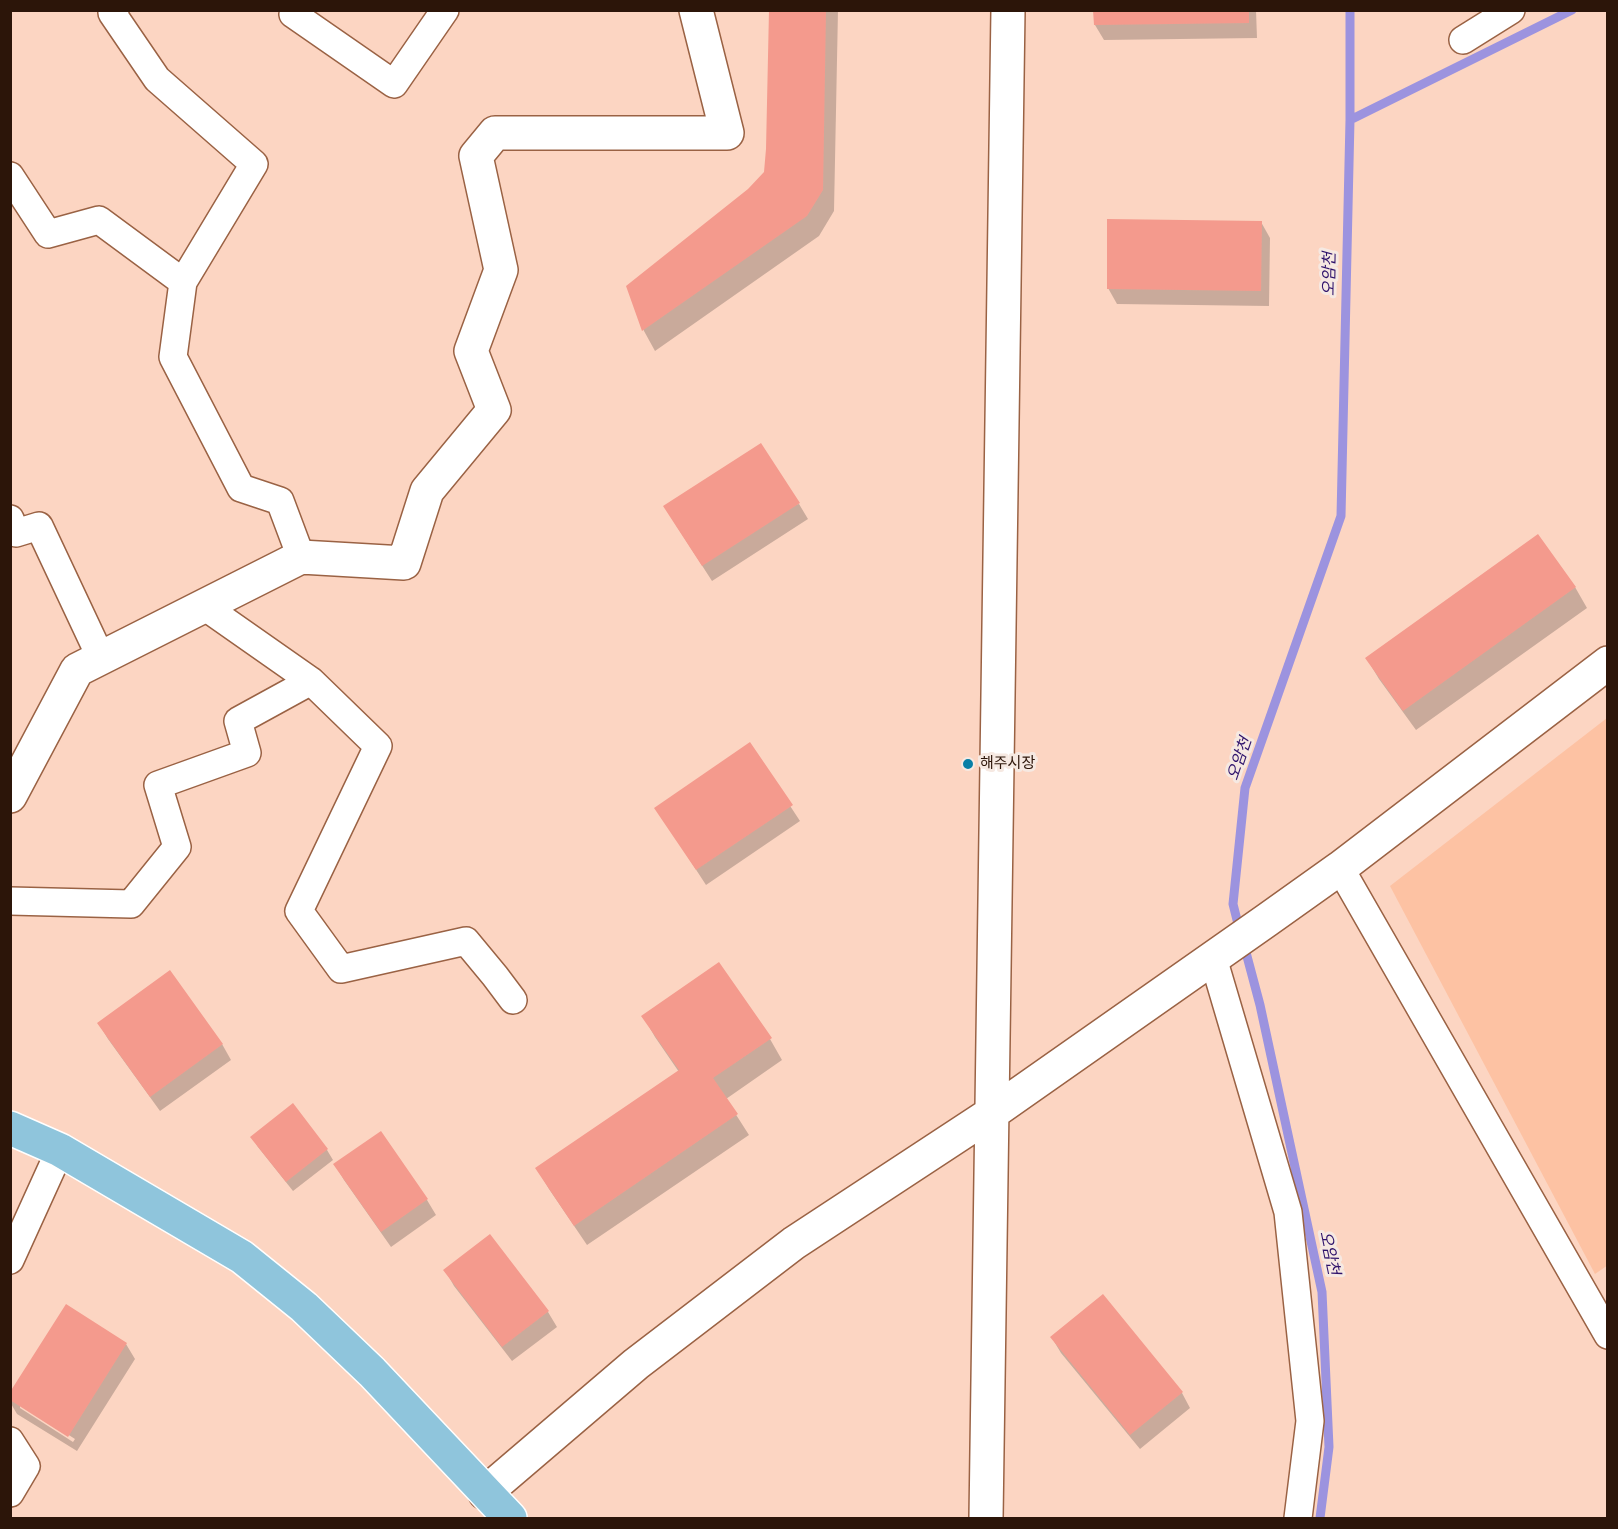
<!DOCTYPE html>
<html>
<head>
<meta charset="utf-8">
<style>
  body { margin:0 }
  #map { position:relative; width:1618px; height:1529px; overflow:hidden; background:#fcd5c2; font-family:Arial,sans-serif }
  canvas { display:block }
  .frame { position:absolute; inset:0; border:12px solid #2c1509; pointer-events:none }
</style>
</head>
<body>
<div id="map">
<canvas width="1618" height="1529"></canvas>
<div class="frame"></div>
</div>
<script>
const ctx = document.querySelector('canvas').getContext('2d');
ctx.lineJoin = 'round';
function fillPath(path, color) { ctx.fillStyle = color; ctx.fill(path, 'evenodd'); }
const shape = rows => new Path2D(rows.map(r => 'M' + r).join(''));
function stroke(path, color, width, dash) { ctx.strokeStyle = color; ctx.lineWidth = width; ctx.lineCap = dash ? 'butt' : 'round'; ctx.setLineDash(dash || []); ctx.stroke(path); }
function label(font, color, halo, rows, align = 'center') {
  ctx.font = font + ' Arial,"Noto Sans KR",sans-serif'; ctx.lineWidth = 6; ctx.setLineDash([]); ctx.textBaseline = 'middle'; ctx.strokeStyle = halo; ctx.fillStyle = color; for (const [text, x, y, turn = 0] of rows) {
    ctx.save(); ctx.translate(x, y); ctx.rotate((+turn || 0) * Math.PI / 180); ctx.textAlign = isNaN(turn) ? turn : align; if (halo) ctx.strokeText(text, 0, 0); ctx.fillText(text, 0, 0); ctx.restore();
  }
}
const green = shape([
  [1607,718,1608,1265,1595,1274,1390,886]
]);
const shadow = shape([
  [771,10,838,10,834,211,819,236,655,351,644,331,628,286,749,190,766,173],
  [1095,10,1256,10,1257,38,1104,40,1095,25],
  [1261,222,1270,238,1269,306,1117,304,1108,288],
  [799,504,808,519,712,581,674,522],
  [1575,587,1587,608,1416,730,1379,679,1367,659],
  [750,745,800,821,706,885,656,808],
  [643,1016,770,1039,782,1060,726,1099,749,1135,587,1245,549,1189,537,1169,679,1072,655,1037],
  [99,1024,222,1044,231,1060,160,1111,108,1039],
  [293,1105,327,1150,333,1160,293,1191,258,1147,252,1137],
  [335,1165,427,1200,436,1215,391,1247,344,1180],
  [490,1236,548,1312,557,1327,512,1361,454,1286,445,1270],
  [1052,1338,1182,1393,1190,1408,1140,1449,1061,1353],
  [126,1344,135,1359,77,1451,17,1414,10,1402,10,1395],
  [20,1404,75,1439,73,1442,20,1408]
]);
const stream = shape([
  [1350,120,1572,10],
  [1240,932,1233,904,1245,788,1341,516,1350,120,1350,10],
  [1244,945,1260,1005,1322,1292,1329,1447,1320,1518]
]);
const building = shape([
  [769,10,826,10,823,190,807,216,642,331,626,286,748,189,764,172,766,149],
  [1093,10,1249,10,1249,23,1094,25],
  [1107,219,1262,221,1261,291,1107,289],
  [761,443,800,503,702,566,663,506],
  [1538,534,1576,587,1403,711,1365,658],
  [750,742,793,805,696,870,654,808],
  [719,962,772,1038,713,1078,738,1114,574,1226,535,1168,679,1070,641,1016],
  [170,970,223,1044,150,1097,97,1023],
  [293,1103,328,1149,286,1182,250,1137],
  [381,1131,428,1199,381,1232,333,1164],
  [490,1234,549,1311,502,1347,443,1270],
  [1103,1294,1183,1392,1130,1435,1050,1337],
  [66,1304,127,1343,68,1437,10,1400,10,1392]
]);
const street = shape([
  [115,10,112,13,157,79,254,164,183,282],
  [296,10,293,14,394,84,445,10],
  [1463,40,1511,10],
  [10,176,48,234,99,220,183,282,173,357,241,488,280,501,301,557],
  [10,519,16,533,39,526,101,658],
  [204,606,311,681,378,746,299,911,341,969,466,941,495,976,513,1000],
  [1340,868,1608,1335],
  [10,901,131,904,177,847,158,785,247,753,238,721,311,681],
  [1213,958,1288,1212,1310,1421,1298,1518],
  [10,1260,60,1150],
  [10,1441,26,1466,10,1493]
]);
const secondary = shape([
  [10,796,77,670,301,557,404,563,427,491,494,410,471,351,501,270,476,156,495,133,727,133,696,10],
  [485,1493,636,1364,794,1243,992,1113,1267,920,1340,868,1608,663],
  [986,1518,1008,10]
]);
const primary = shape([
  [10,1128,60,1150,242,1257,304,1307,372,1372,510,1518]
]);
const markers = [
  [968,764,6,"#087fa6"]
];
const poiNames = [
  ["해주시장",980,764]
];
const waterNames = [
  ["오암천",1330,274,-89],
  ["오암천",1240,759,-71],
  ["오암천",1329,1253,78]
];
fillPath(green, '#fdc2a3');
fillPath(shadow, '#0003');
stroke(stream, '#9c93df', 9);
fillPath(building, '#f49a8d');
stroke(street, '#9a6244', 30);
stroke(secondary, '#9a6244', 36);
stroke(primary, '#fff', 36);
stroke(street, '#fff', 27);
stroke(secondary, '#fff', 33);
stroke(primary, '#8fc5dc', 33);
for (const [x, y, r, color] of markers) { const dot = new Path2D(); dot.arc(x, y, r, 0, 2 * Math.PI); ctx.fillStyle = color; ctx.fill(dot); stroke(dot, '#f6e9e2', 2); }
label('15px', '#2c1509', '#f6e9e2', poiNames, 'left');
label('italic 16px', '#2e126b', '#f6e9e2', waterNames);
</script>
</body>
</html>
